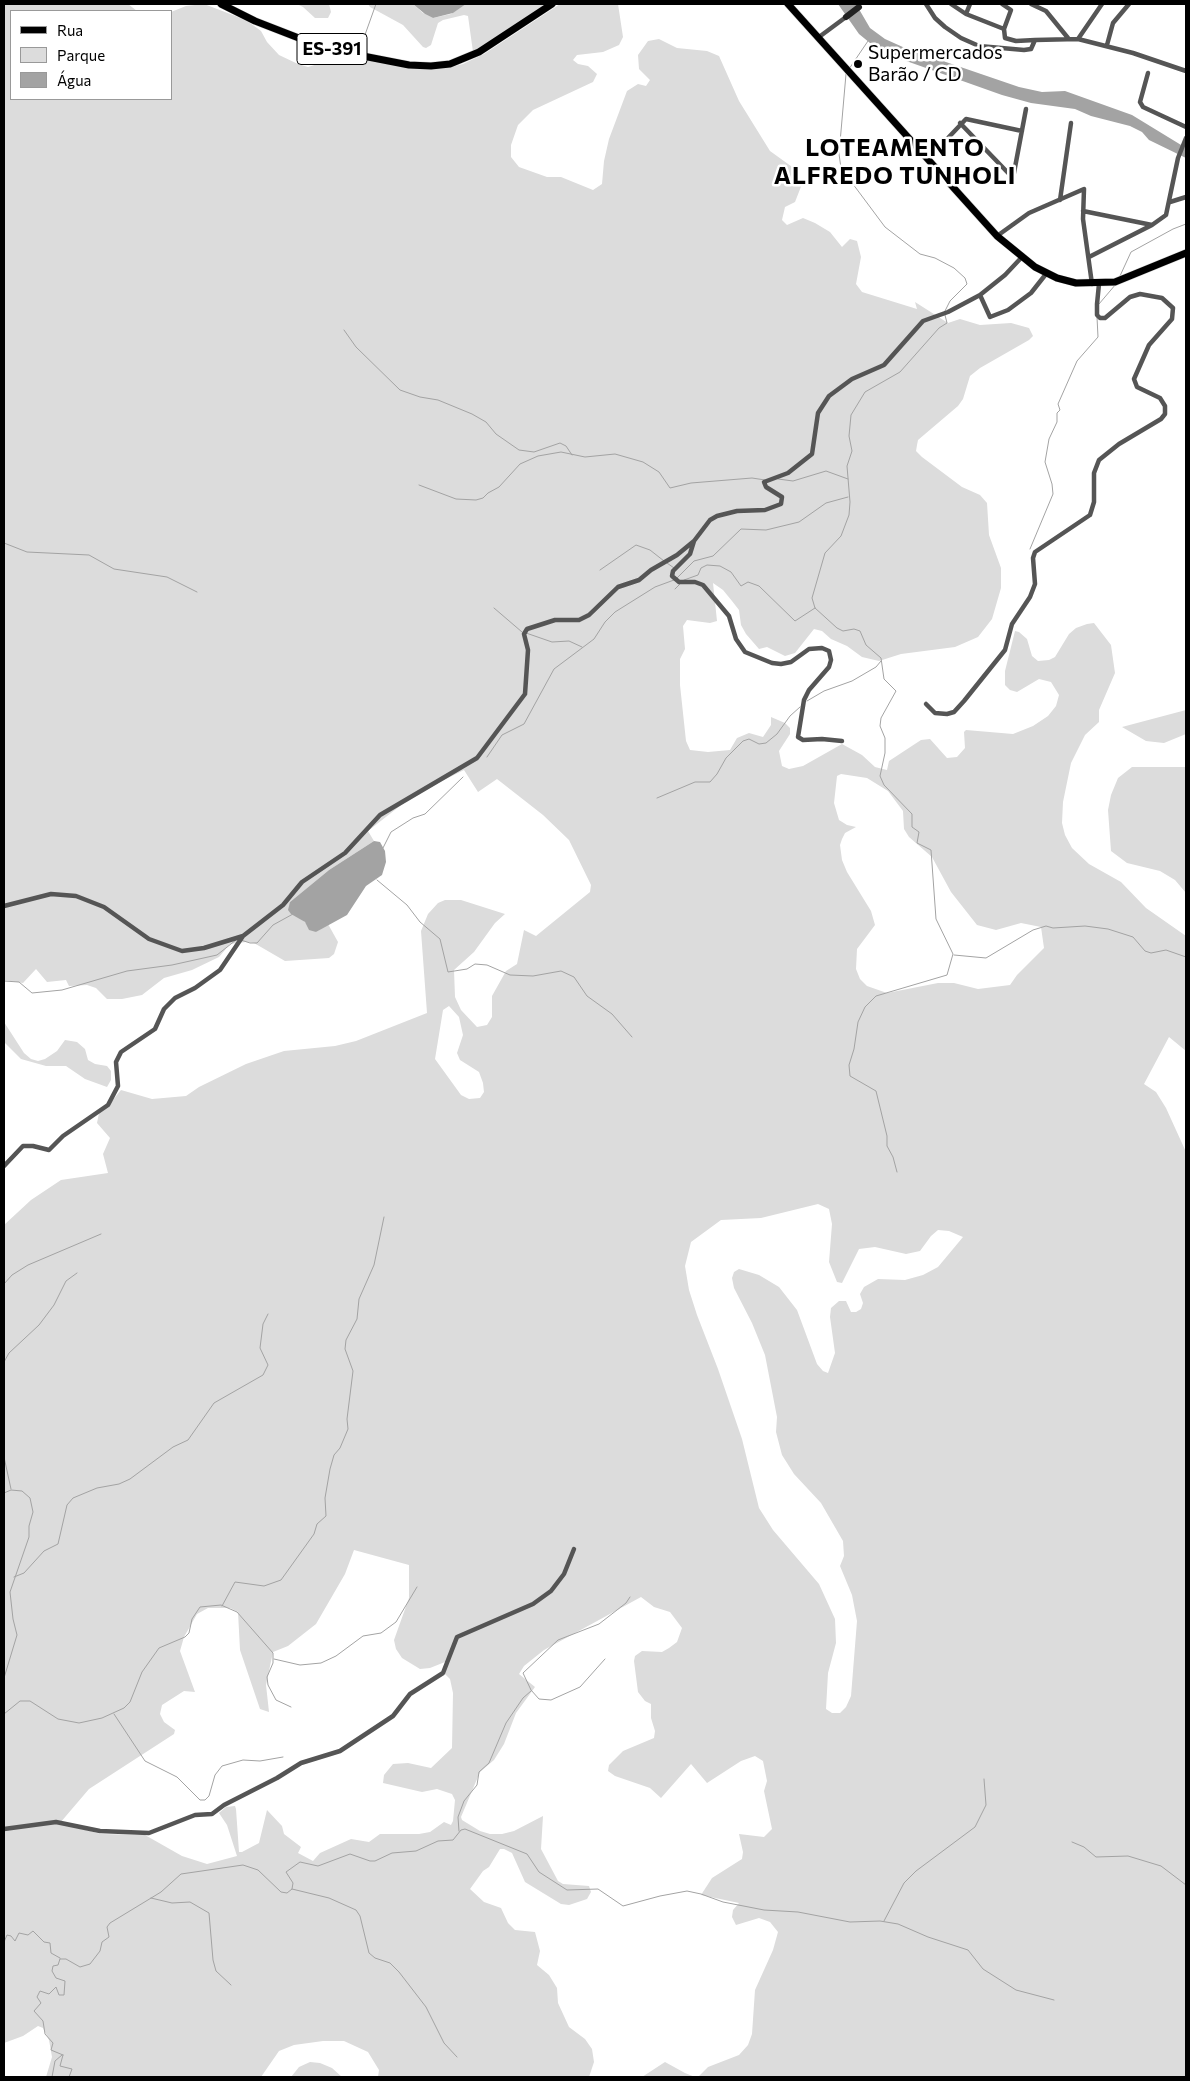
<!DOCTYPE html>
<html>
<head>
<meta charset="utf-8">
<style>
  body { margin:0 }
  #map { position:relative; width:1190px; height:2081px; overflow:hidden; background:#fff; font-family:Commissioner,sans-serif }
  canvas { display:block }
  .frame { position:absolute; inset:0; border:5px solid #000; pointer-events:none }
  .legend { position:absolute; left:10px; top:10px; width:162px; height:90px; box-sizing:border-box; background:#fff; border:1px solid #999; margin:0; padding:6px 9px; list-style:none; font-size:15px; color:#000 }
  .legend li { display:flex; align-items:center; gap:10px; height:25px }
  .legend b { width:25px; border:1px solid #999 }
</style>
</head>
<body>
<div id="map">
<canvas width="1190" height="2081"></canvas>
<div class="frame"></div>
<ul class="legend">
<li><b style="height:6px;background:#000"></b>Rua</li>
<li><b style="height:14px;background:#dcdcdc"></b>Parque</li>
<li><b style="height:14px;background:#a3a3a3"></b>Água</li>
</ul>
</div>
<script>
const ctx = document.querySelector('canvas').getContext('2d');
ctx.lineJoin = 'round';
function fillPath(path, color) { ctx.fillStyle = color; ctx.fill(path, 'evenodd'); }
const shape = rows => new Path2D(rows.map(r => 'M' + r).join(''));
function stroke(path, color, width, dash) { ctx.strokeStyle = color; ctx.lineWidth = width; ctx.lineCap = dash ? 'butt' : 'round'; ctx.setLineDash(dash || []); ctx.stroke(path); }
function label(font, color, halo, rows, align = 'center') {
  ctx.font = font + ' Commissioner,sans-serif'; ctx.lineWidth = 5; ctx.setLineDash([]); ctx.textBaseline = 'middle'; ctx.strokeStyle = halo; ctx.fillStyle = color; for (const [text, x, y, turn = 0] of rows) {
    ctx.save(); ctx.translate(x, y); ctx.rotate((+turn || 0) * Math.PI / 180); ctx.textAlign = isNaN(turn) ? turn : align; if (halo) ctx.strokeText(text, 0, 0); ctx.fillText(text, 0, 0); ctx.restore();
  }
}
const green = shape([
  [4,4,128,4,137,11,11,11,11,99,171,99,171,12,186,6,204,4,246,20,261,31,267,42,279,55,298,64,308,67,347,55,451,67,463,64,484,54,560,4,618,4,623,37,619,45,603,52,577,55,573,60,578,64,588,66,597,74,593,82,533,110,518,125,511,145,511,157,519,167,547,177,561,177,593,190,602,184,604,161,609,139,627,91,638,84,646,86,650,80,639,69,638,55,648,41,659,39,677,48,707,51,719,56,739,101,770,151,795,169,802,184,795,202,785,207,782,220,787,225,803,218,815,223,830,232,842,247,850,239,857,241,861,257,856,284,862,292,917,309,915,302,948,323,960,319,980,325,1011,323,1029,328,1033,336,1029,340,980,368,970,376,963,399,958,406,918,440,917,445,916,451,922,457,962,487,980,495,987,503,989,535,1001,568,1001,588,992,619,978,637,955,647,901,654,879,661,862,657,847,646,831,639,822,631,814,629,795,653,785,656,767,647,759,649,746,634,741,625,739,610,732,601,723,590,713,583,717,621,710,623,687,620,683,626,685,649,680,659,680,685,686,741,690,750,708,752,730,750,737,738,749,733,763,737,771,725,771,717,785,723,790,728,790,734,779,751,782,766,789,769,803,766,842,744,862,755,875,767,887,770,889,761,921,740,930,739,947,758,957,757,965,748,964,732,966,730,1013,734,1033,726,1048,716,1056,706,1059,695,1051,682,1039,679,1017,692,1010,690,1005,685,1005,671,1015,631,1019,632,1027,639,1032,656,1038,661,1049,660,1055,657,1069,634,1076,628,1087,624,1094,623,1111,645,1115,673,1099,710,1099,722,1085,735,1071,763,1063,802,1062,823,1065,835,1072,848,1089,864,1121,882,1146,908,1186,936,1186,1051,1169,1037,1144,1084,1156,1092,1166,1108,1186,1152,1186,2077,698,2077,708,2067,739,2055,748,2045,752,2034,755,1990,773,1950,778,1932,770,1922,759,1918,736,1925,732,1917,733,1910,739,1903,701,1895,712,1878,742,1859,743,1852,739,1834,764,1837,772,1829,764,1791,767,1781,763,1761,755,1756,741,1761,707,1783,691,1764,661,1798,650,1788,615,1776,608,1771,609,1765,623,1751,654,1738,655,1731,651,1718,651,1704,645,1701,638,1692,634,1661,635,1656,642,1651,662,1652,669,1648,677,1642,682,1628,670,1612,654,1607,641,1597,544,1650,524,1666,519,1674,535,1687,516,1713,504,1744,494,1760,480,1772,461,1817,462,1820,480,1831,490,1834,502,1834,514,1831,543,1816,541,1849,558,1881,563,1884,589,1886,591,1892,587,1899,569,1905,561,1904,525,1882,512,1853,504,1849,500,1849,489,1867,483,1871,470,1889,484,1902,501,1908,508,1923,515,1930,535,1932,540,1951,537,1965,549,1975,557,1988,558,2003,569,2027,585,2039,592,2049,594,2062,589,2077,378,2077,379,2070,368,2052,344,2041,323,2041,294,2045,279,2051,261,2077,46,2077,52,2057,49,2040,43,2028,38,2026,23,2036,4,2043,4,1225,31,1200,61,1180,108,1173,103,1154,110,1138,97,1123,99,1113,108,1106,121,1090,152,1099,186,1096,199,1087,246,1064,284,1051,335,1046,356,1041,427,1013,421,931,428,914,438,903,445,900,461,900,505,914,495,923,474,952,454,970,455,997,461,1010,477,1027,487,1025,492,1017,492,996,506,971,517,964,524,930,536,936,590,892,591,885,569,840,543,815,497,779,478,792,464,770,414,795,368,831,374,841,329,870,290,902,291,914,299,917,316,932,328,924,338,942,334,954,329,958,285,961,254,943,246,942,230,944,219,957,192,970,164,978,142,995,122,999,107,999,96,988,87,985,69,986,66,980,47,982,36,969,23,983,4,980],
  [841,774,867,778,888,791,903,811,904,829,909,837,932,857,951,892,977,925,996,930,1021,923,1041,927,1044,948,1017,975,1010,985,978,989,954,983,938,983,887,993,867,986,860,979,856,969,857,949,875,925,871,911,847,872,842,860,840,845,842,839,845,833,856,827,847,825,839,820,834,803,837,776],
  [449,1006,459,1017,463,1035,457,1053,460,1060,479,1072,483,1083,484,1092,480,1098,469,1099,461,1095,435,1059,443,1010],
  [818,1204,829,1209,832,1224,829,1262,837,1282,842,1283,859,1249,875,1247,906,1254,920,1251,931,1236,938,1230,949,1231,963,1237,938,1267,923,1275,905,1280,878,1279,864,1287,860,1294,863,1303,861,1309,856,1312,851,1312,846,1301,839,1301,831,1308,830,1317,835,1353,828,1373,823,1371,817,1364,797,1310,779,1287,759,1275,739,1269,734,1272,732,1278,734,1288,752,1323,765,1355,777,1417,776,1432,782,1455,794,1474,821,1503,843,1541,844,1556,840,1566,852,1595,857,1621,851,1696,846,1707,840,1713,832,1713,826,1709,828,1673,836,1643,835,1619,819,1584,773,1530,759,1508,742,1439,718,1369,697,1315,689,1290,685,1266,691,1242,721,1220,761,1218],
  [354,1550,409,1565,409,1598,394,1640,396,1649,402,1658,420,1669,430,1668,450,1660,444,1673,450,1679,453,1693,452,1748,431,1768,408,1763,393,1764,384,1775,383,1783,422,1792,437,1789,452,1794,455,1800,453,1821,451,1825,444,1822,430,1832,419,1834,380,1834,369,1842,351,1839,320,1853,313,1861,298,1853,301,1847,284,1834,282,1826,267,1810,259,1843,242,1852,239,1852,236,1809,235,1806,226,1807,219,1813,227,1825,237,1856,207,1864,182,1856,145,1835,101,1834,60,1823,89,1789,174,1734,175,1730,164,1722,160,1714,162,1705,184,1691,195,1692,180,1651,184,1637,197,1614,208,1608,230,1608,238,1612,240,1650,260,1709,269,1712,266,1685,273,1652,288,1646,316,1624,345,1574],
  [297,4,329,4,331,12,328,18,315,18,303,7],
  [368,4,413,4,423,13,433,18,451,14,466,4,547,4,473,52,468,16,464,15,443,20,438,23,431,45,426,48,423,47,403,25,370,7],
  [1186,710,1186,734,1164,743,1146,741,1122,727],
  [1132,767,1186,767,1186,893,1175,880,1160,871,1127,863,1111,851,1108,810,1111,795,1118,778],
  [4,1022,24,1053,31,1059,38,1061,45,1059,57,1051,65,1040,77,1042,85,1049,88,1060,95,1064,107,1066,111,1071,111,1080,107,1087,85,1079,66,1066,46,1066,21,1059,4,1042],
  [310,2062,320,2063,332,2068,342,2077,291,2077,299,2067],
  [665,2062,685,2073,695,2077,642,2077]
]);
const water = shape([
  [413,4,466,4,453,13,433,18,425,14],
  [838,4,856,4,870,28,885,39,905,48,1019,87,1042,92,1065,91,1132,115,1186,148,1186,158,1149,140,1142,132,1130,126,1091,116,1075,109,1031,103,1002,95,881,52,859,34],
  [374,841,380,842,385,851,386,862,382,875,366,886,347,915,316,932,309,930,305,922,291,914,288,910,290,902,329,870]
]);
const stream = shape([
  [361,46,376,4],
  [849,69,868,41],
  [846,74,839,154,841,168,885,227,920,254,935,258,954,268,965,278,967,284,950,301,945,311],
  [1120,276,1131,252,1173,229,1186,224],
  [1099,304,1116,284],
  [344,330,356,347,400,390,420,397,438,400,472,414,486,422,496,434,519,450,534,452,560,443,566,446,572,455],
  [778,479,793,481,826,471,848,479],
  [419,485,456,499,476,500,483,498,488,493,499,487,520,464,538,456,561,452,585,457,615,454,643,462,659,472,670,488,691,483,752,478,765,480],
  [4,543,27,552,89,555,114,569,167,577,197,592],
  [1030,549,1053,494,1052,484,1045,462,1049,439,1057,422,1057,413,1060,410,1058,404,1077,361,1098,337,1097,317],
  [667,563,674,568],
  [600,570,636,545,650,550,664,561],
  [677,578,694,561,713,556,741,529,766,530,799,522,826,503,848,497],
  [684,580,698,575,701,568,707,565,720,566,731,572,741,586,748,582,759,586,795,621,815,608],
  [675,589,680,584],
  [494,608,522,632],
  [526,633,552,642,569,641,582,647],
  [807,701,824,691,852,681,876,667,881,661],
  [487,757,502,735,524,724,554,669,594,639,605,622,615,612,655,587,674,580],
  [657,798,695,782,710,782,717,774,726,758,743,741,749,739,759,744,766,743,777,734,790,716,800,707],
  [383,848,391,832,413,818,425,814,463,777],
  [377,880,407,905,420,922,440,939,448,972,467,969,475,964,487,965,510,975,533,976,561,971,574,977,587,996,612,1014,632,1037],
  [241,940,250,943,257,943,273,925,293,914],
  [954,955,986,958,1033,930,1046,926,1053,928,1085,926,1108,929,1133,937,1145,951,1151,953,1166,950,1186,957],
  [4,981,19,982,32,993,62,990,127,971,172,965,217,955,236,940],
  [897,1172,893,1157,887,1146,887,1136,876,1091,850,1076,849,1065,854,1049,858,1022,865,1007,876,996,947,975,953,954,936,919,931,850,917,843,919,832,912,827,912,814,884,785,880,776,885,753,885,738,880,726,881,718,896,691,884,679,881,658,866,645,860,631,854,629,843,631,837,628,815,608,812,598,825,553,841,536,849,515,850,502,847,466,852,451,849,436,851,415,865,392,900,372,939,328,947,323,945,315],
  [4,1284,12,1275,28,1265,101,1234],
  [4,1362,9,1353,39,1325,54,1305,66,1281,77,1273],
  [4,1376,4,1409],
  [4,1457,11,1489],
  [4,1493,11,1490,22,1491,30,1498,33,1512,29,1526,29,1537,10,1592,13,1619,17,1635,4,1678],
  [14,1577,24,1573,44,1551,58,1544,67,1505,73,1498,97,1488,119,1484,130,1479,173,1447,188,1440,214,1403,263,1375,268,1365,260,1348,263,1324,268,1314],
  [222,1606,235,1582,264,1586,281,1580,314,1534,317,1524,326,1516,325,1498,330,1469,334,1455,340,1448,348,1429,347,1419,353,1371,345,1349,346,1340,357,1319,359,1299,374,1265,384,1217],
  [274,1659,300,1665,321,1663,336,1656,363,1636,381,1633,396,1622,417,1587],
  [605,1659,580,1687,551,1700,539,1699,531,1690,523,1673,558,1640,599,1624,626,1603,630,1597],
  [4,1714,20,1701,30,1701,58,1719,79,1723,102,1718,124,1708,130,1702,142,1672,159,1648,185,1637,189,1633,192,1619,200,1607,221,1605,237,1612,273,1653,273,1663,267,1677,268,1685,276,1700,291,1707],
  [114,1714,145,1761,177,1777,200,1800,205,1800,209,1796,215,1775,222,1766,243,1760,260,1761,283,1757],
  [459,1831,458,1817,464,1801,477,1785,479,1772,489,1763,506,1723,523,1698,531,1691],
  [1072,1842,1084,1847,1096,1857,1128,1856,1161,1866,1186,1885],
  [292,1889,293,1883,286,1872,300,1862,318,1866,350,1854,370,1861,375,1861,392,1853,416,1851,438,1841,453,1840,461,1830,465,1829,527,1854,539,1872,567,1890,598,1889,623,1906,660,1896,687,1891,701,1894,723,1902,764,1910,798,1912,850,1922,880,1921,898,1924,928,1937,968,1950,983,1969,1016,1990,1054,2000],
  [151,1898,172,1903,190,1902,209,1913,213,1960,216,1971,231,1985],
  [884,1921,904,1883,916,1871,975,1827,986,1805,984,1779],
  [4,1942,7,1935,11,1936,15,1941,19,1933,28,1935,33,1931,44,1942,50,1943,51,1953,60,1958],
  [60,1959,66,1959,80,1967,90,1964,100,1951,102,1942,109,1937,107,1927,110,1923,161,1892,181,1874,243,1865,258,1870,281,1892,287,1893,292,1889,329,1898,356,1910,360,1916,369,1953,375,1958,390,1963,399,1972,426,2007,444,2043,457,2057],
  [60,1959,58,1965,53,1966,52,1971,56,1978,65,1981,64,1995,59,1995,56,1987,49,1994,40,1991,37,1997,41,2003,34,2011,43,2021,45,2034,53,2043,51,2050,63,2055],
  [63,2055,60,2066,72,2069,69,2077],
  [52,2077,55,2061,62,2055]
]);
const street = shape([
  [926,4,935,18,945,27,961,38,979,46,1024,50,1031,49,1035,40,1078,39,1133,53,1186,71],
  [951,4,966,14,1004,29],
  [1002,4,1011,10,1004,29,1005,38,1016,41,1035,40],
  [1031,4,1046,11,1068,38],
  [966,14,970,4],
  [819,37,846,17],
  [1078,39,1102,4],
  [1107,45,1113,23,1129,4],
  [1148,73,1140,102,1143,107,1186,127],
  [960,123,1013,178,1026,109],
  [929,158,966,119,1022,131],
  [1060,200,1071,123],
  [1170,202,1186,197],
  [1083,211,1152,225],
  [997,236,1029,213,1084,189,1083,219,1092,284],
  [1089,257,1152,225,1166,215,1178,158,1186,138],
  [980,295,990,317,1008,310,1031,293,1046,274],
  [694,541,690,554,673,571,672,576,679,582,695,582,703,585,729,616,736,639,745,652,772,663,781,664,791,662,809,649,822,648,829,651,831,660,829,667,809,690,804,700,798,737,803,740,822,739,842,741],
  [926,704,935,713,947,714,954,712,964,701,1005,650,1012,624,1030,597,1035,584,1033,558,1035,552,1090,515,1094,502,1094,473,1099,460,1119,444,1161,419,1165,414,1165,406,1160,398,1137,387,1134,379,1149,345,1172,319,1173,308,1162,298,1140,294,1130,297,1105,318,1100,318,1097,315,1097,304,1099,284],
  [4,906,51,894,76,896,104,907,149,939,182,951,204,948,243,936],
  [4,1166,23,1146,33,1146,49,1150,63,1136,108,1105,118,1086,116,1062,121,1052,155,1029,164,1009,175,998,195,988,220,970,243,936,283,905,302,882,345,853,380,815,477,758,525,694,528,650,524,634,527,629,555,620,579,620,589,615,618,587,639,580,651,570,677,555,694,541,710,520,717,516,737,511,765,510,781,504,782,497,766,487,764,482,788,473,812,454,818,413,829,396,852,379,884,365,923,321,948,312,980,295,1005,275,1021,258],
  [4,1829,56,1822,100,1831,149,1833,195,1815,212,1814,224,1805,277,1778,301,1763,340,1751,393,1716,410,1694,443,1673,457,1637,533,1604,551,1591,564,1574,574,1549]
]);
const secondary = shape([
  [846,17,859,7]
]);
const primary = shape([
  [221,4,255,21,327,49,409,65,431,66,450,64,479,52,552,4],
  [788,4,997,236,1035,267,1057,278,1076,283,1115,282,1186,253]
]);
const markers = [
  [858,64,5,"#000"]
];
const shields = [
  [332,49,70]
];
const shieldNames = [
  ["ES-391",332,49]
];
const poiNames = [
  ["Supermercados",868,53],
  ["Barão / CD",868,75]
];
const districtNames = [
  ["LOTEAMENTO",895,148],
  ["ALFREDO TUNHOLI",895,176]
];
fillPath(green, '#dcdcdc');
fillPath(water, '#a3a3a3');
stroke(stream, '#a3a3a3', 1);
stroke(primary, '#dbdbdb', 8);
stroke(street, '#555', 4.5);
stroke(secondary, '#222', 6);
stroke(primary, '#000', 7);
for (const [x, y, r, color] of markers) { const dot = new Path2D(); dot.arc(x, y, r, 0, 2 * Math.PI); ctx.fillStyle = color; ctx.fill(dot); stroke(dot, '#fff', 2); }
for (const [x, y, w] of shields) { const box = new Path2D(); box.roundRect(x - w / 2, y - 15.5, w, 31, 4); ctx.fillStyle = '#fff'; ctx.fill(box); stroke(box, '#000', 1); }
label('bold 18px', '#000', null, shieldNames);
label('19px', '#000', '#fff', poiNames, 'left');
ctx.letterSpacing = '1px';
label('bold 24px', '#000', '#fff', districtNames);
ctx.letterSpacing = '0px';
</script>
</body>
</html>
